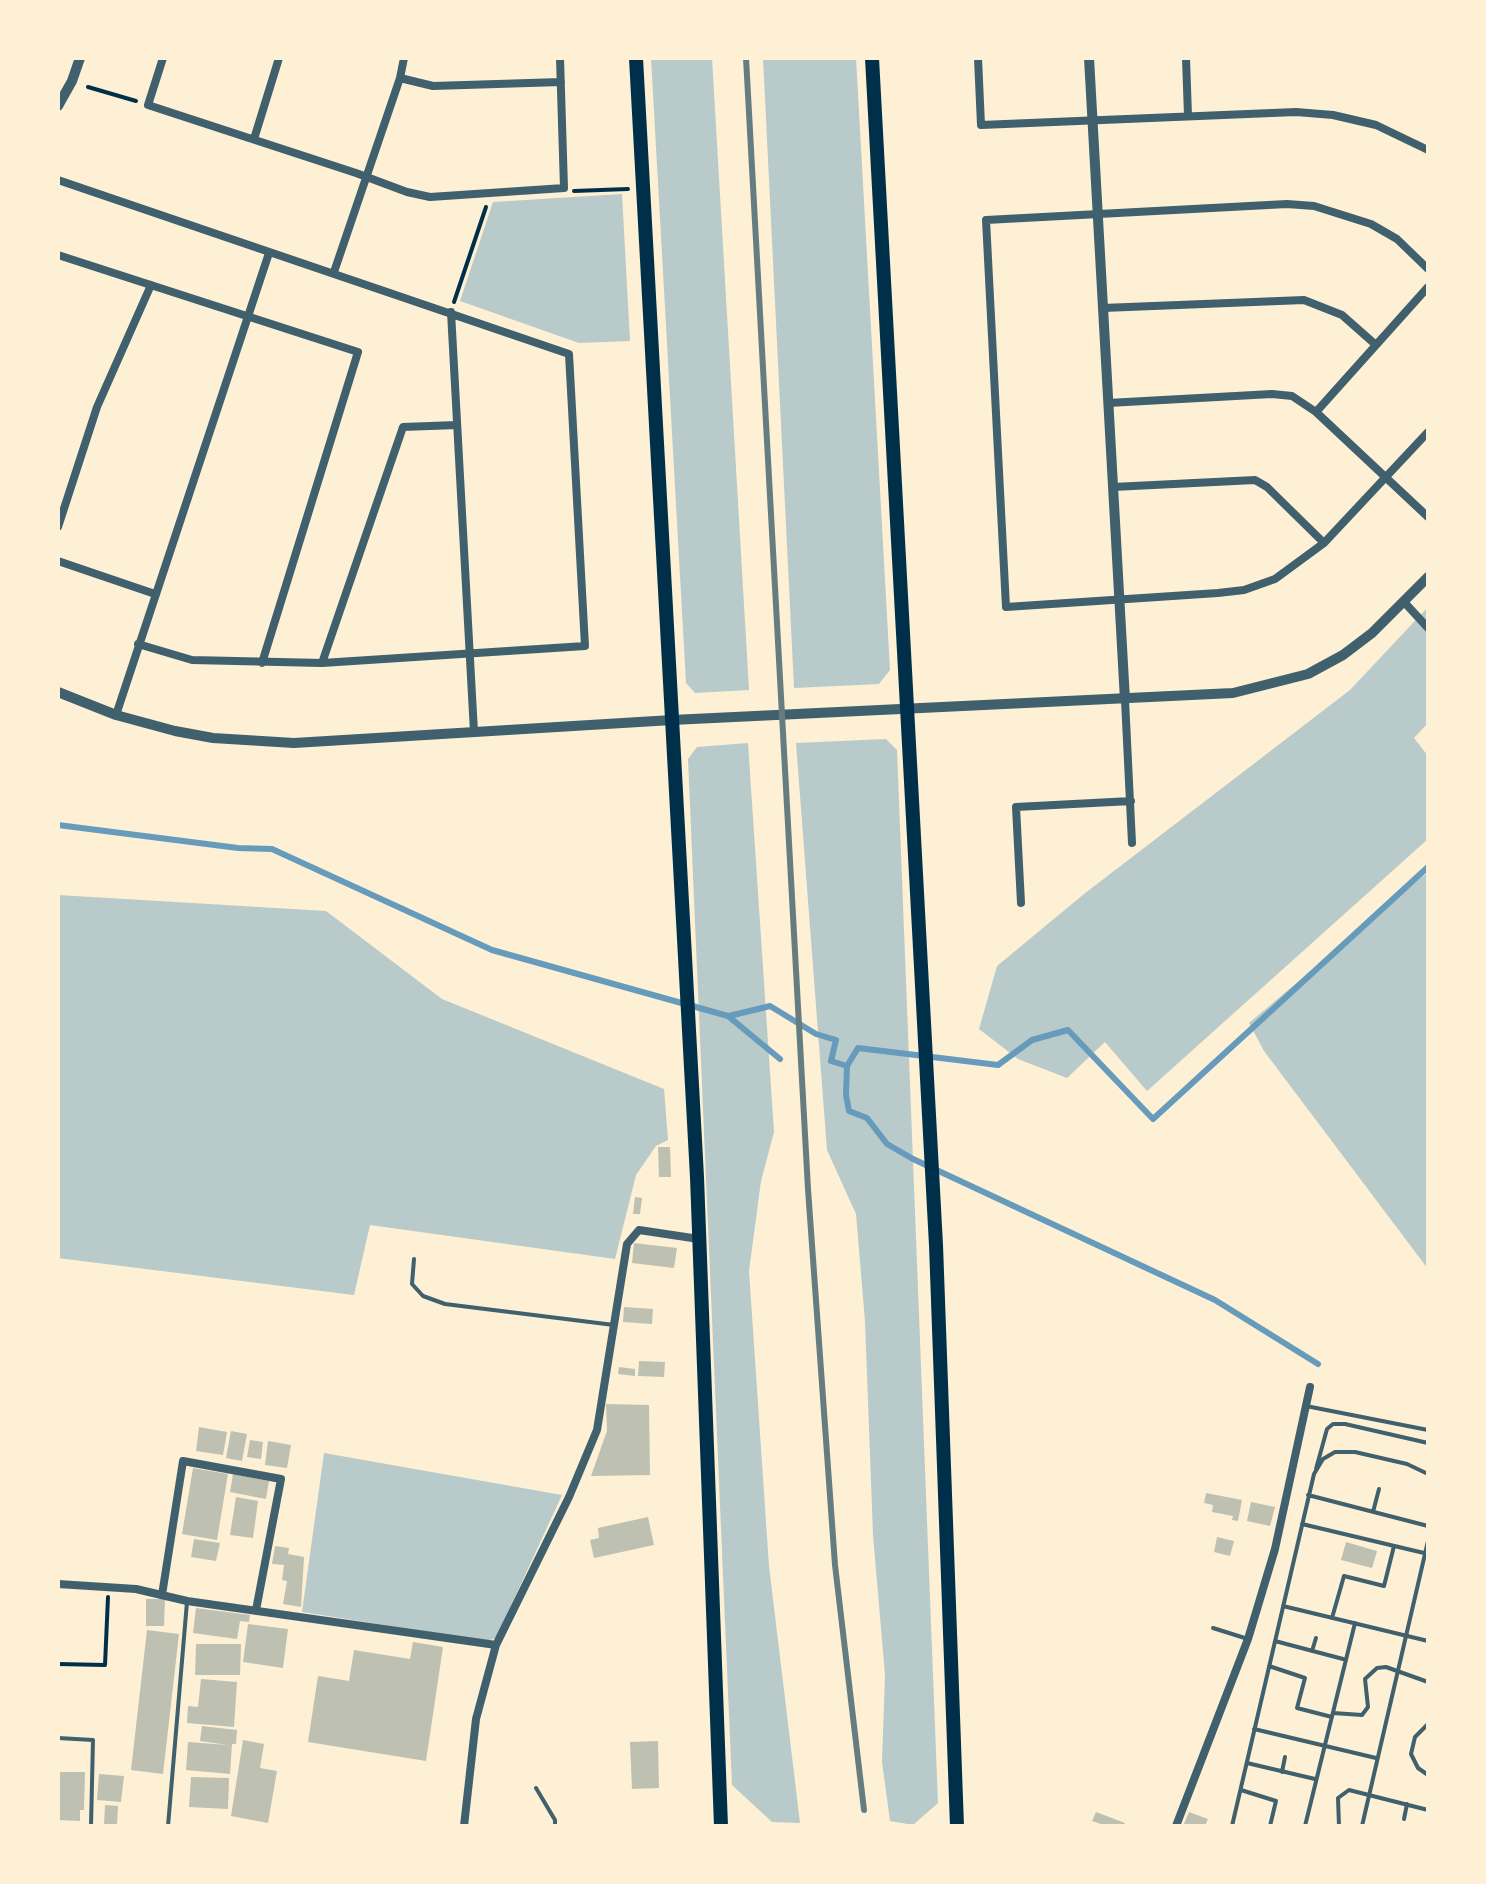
<!DOCTYPE html>
<html>
<head>
<meta charset="utf-8">
<style>
  body { margin:0 }
  #map { position:relative; width:1486px; height:1884px; overflow:hidden; background:#fdf0d5; font-family:"Work Sans",sans-serif }
  canvas { display:block }
  .frame { position:absolute; inset:0; border:60px solid #fdf0d5; pointer-events:none }
</style>
</head>
<body>
<div id="map">
<canvas width="1486" height="1884"></canvas>
<div class="frame"></div>
</div>
<script>
const ctx = document.querySelector('canvas').getContext('2d');
ctx.lineJoin = 'round';
function fillPath(path, color) { ctx.fillStyle = color; ctx.fill(path, 'evenodd'); }
const shape = rows => new Path2D(rows.map(r => 'M' + r).join(''));
function stroke(path, color, width, dash) { ctx.strokeStyle = color; ctx.lineWidth = width; ctx.lineCap = dash ? 'butt' : 'round'; ctx.setLineDash(dash || []); ctx.stroke(path); }
const green = shape([
  [651,58,712,58,749,690,695,693,686,683],
  [763,58,856,58,890,670,879,684,794,688],
  [622,194,630,341,579,343,460,301,493,202],
  [1428,607,1428,723,1414,738,1428,756,1428,839,1147,1091,1105,1042,1067,1078,1018,1059,979,1029,997,966,1084,894,1350,690],
  [886,739,897,750,938,1803,913,1825,890,1821,882,1762,885,1675,873,1535,865,1321,856,1214,827,1150,796,743],
  [748,743,774,1132,761,1181,749,1271,769,1566,800,1823,772,1822,732,1785,688,759,697,747],
  [1428,872,1428,1269,1264,1051,1249,1023],
  [58,895,326,911,442,999,664,1089,668,1140,656,1146,636,1175,615,1259,370,1225,354,1295,58,1258],
  [324,1453,562,1495,496,1638,487,1641,302,1612]
]);
const stream = shape([
  [58,825,238,848,272,849,492,950,728,1016,780,1059],
  [729,1016,770,1006,816,1034,836,1040,831,1061,847,1066],
  [1318,1364,1215,1300,913,1159,887,1144,867,1118,849,1111,846,1095,847,1066,858,1048,998,1065,1032,1040,1068,1030,1153,1119,1428,867]
]);
const building = shape([
  [658,1147,670,1147,671,1177,659,1177],
  [635,1197,642,1198,640,1214,633,1214],
  [634,1243,677,1248,674,1268,632,1263],
  [624,1307,653,1309,652,1324,623,1322],
  [639,1361,665,1362,664,1377,638,1376],
  [619,1367,635,1369,635,1376,618,1374],
  [606,1404,649,1405,650,1475,591,1476,607,1431],
  [199,1427,227,1432,223,1455,196,1451],
  [231,1431,247,1434,242,1461,226,1458],
  [250,1440,263,1442,261,1459,247,1457],
  [268,1441,291,1445,287,1468,265,1465],
  [193,1468,228,1474,217,1540,182,1534],
  [233,1474,269,1481,266,1499,230,1492],
  [1206,1493,1242,1500,1238,1521,1232,1520,1233,1516,1212,1512,1213,1505,1204,1503],
  [236,1497,258,1501,253,1538,230,1535],
  [1251,1502,1275,1507,1270,1526,1247,1521],
  [648,1517,654,1545,594,1558,590,1540,599,1538,598,1528],
  [1217,1537,1234,1541,1230,1556,1214,1552],
  [194,1539,220,1543,216,1561,191,1557],
  [1346,1542,1377,1551,1372,1568,1341,1560],
  [275,1546,289,1548,288,1554,304,1557,301,1607,283,1604,287,1581,282,1580,284,1565,272,1564],
  [146,1599,165,1599,164,1626,146,1626],
  [196,1608,250,1615,249,1622,240,1621,237,1639,193,1633],
  [248,1624,288,1629,283,1668,243,1662],
  [147,1630,179,1634,163,1774,131,1770],
  [413,1642,443,1647,426,1761,308,1742,318,1676,349,1681,354,1650,410,1659],
  [196,1644,241,1644,240,1675,195,1675],
  [201,1679,237,1682,234,1727,187,1723,188,1706,198,1707],
  [202,1726,237,1730,236,1744,232,1744,230,1774,186,1770,188,1742,228,1745,200,1741],
  [243,1740,264,1744,260,1768,277,1771,268,1823,231,1816],
  [658,1741,659,1788,632,1789,630,1742],
  [59,1772,85,1772,84,1810,80,1810,80,1821,58,1820],
  [99,1774,124,1776,121,1802,97,1800],
  [191,1777,229,1778,228,1809,189,1807],
  [105,1805,118,1806,117,1826,104,1826],
  [1096,1812,1125,1823,1123,1826,1107,1826,1092,1821],
  [1189,1812,1208,1819,1205,1826,1183,1826]
]);
const path = shape([
  [88,87,136,101],
  [574,191,628,189],
  [454,302,486,207],
  [58,1664,105,1665,108,1597]
]);
const service = shape([
  [414,1259,412,1284,423,1296,445,1304,614,1325],
  [1306,1406,1428,1430],
  [1316,1469,1327,1429,1333,1424,1345,1424,1428,1443],
  [1308,1495,1428,1526],
  [1373,1512,1379,1489],
  [1302,1524,1424,1553],
  [1283,1606,1428,1641],
  [1332,1618,1344,1576,1384,1586,1394,1546],
  [1213,1628,1248,1639],
  [1275,1641,1343,1659],
  [1312,1651,1316,1638],
  [1269,1666,1305,1678,1297,1708,1332,1717],
  [1333,1713,1362,1715,1368,1707,1365,1679,1377,1668,1386,1667,1428,1682],
  [1428,1724,1415,1737,1411,1754,1418,1768,1428,1775],
  [1254,1729,1376,1758],
  [58,1738,93,1740,91,1826],
  [1247,1763,1315,1779],
  [1282,1772,1285,1757],
  [536,1788,555,1820,555,1826],
  [1241,1790,1276,1801,1270,1826],
  [1404,1819,1407,1804],
  [168,1826,187,1602],
  [1232,1826,1314,1474,1323,1459,1335,1452,1355,1452,1407,1464,1428,1474],
  [1305,1826,1355,1623],
  [1339,1826,1338,1798,1349,1790,1428,1810],
  [1362,1826,1428,1541]
]);
const minor = shape([
  [163,58,148,105,356,173,407,192,430,197,564,188,560,58],
  [978,58,981,125,1296,112,1333,115,1376,125,1428,150],
  [1186,58,1188,116],
  [400,78,433,86,561,82],
  [254,139,279,58],
  [58,180,569,354,585,646,322,663,192,660,138,644],
  [58,255,358,352,262,663],
  [1428,269,1397,239,1371,224,1314,206,1287,204,986,220,1006,607,1218,593,1244,590,1275,579,1324,543,1428,432],
  [334,272,400,78,404,58],
  [1103,308,1304,300,1342,315,1376,345],
  [451,312,474,732],
  [1108,403,1272,394,1292,396,1316,412,1428,517],
  [1316,412,1428,287],
  [1113,487,1255,480,1267,487,1324,543],
  [58,527,97,407,151,285],
  [58,561,155,594],
  [1405,603,1428,628],
  [322,663,403,427,457,425],
  [1125,700,1132,843],
  [116,715,269,253],
  [1021,903,1016,807,1131,801],
  [58,1584,136,1589,187,1601,496,1645],
  [162,1595,183,1461,281,1479,256,1610],
  [464,1826,476,1719,496,1645,569,1497,597,1430,627,1244,639,1230,699,1239],
  [1176,1826,1248,1639,1275,1549,1310,1387]
]);
const tertiary = shape([
  [1089,58,1125,700],
  [58,106,72,81,80,58],
  [58,692,116,715,175,731,213,738,294,743,672,720,1233,693,1308,674,1343,655,1372,633,1428,577]
]);
const trunk = shape([
  [636,58,697,1177,721,1826],
  [872,58,936,1245,957,1826]
]);
const rail = shape([
  [746,58,808,1189,835,1565,864,1810]
]);
fillPath(green, '#b9caca');
stroke(stream, '#669bbc', 6);
fillPath(building, '#bec0b2');
stroke(path, '#003049', 4);
stroke(service, '#3f606c', 4);
stroke(minor, '#3f606c', 8);
stroke(tertiary, '#3f606c', 10);
stroke(trunk, '#003049', 14);
stroke(rail, '#657d81', 6);
</script>
</body>
</html>
